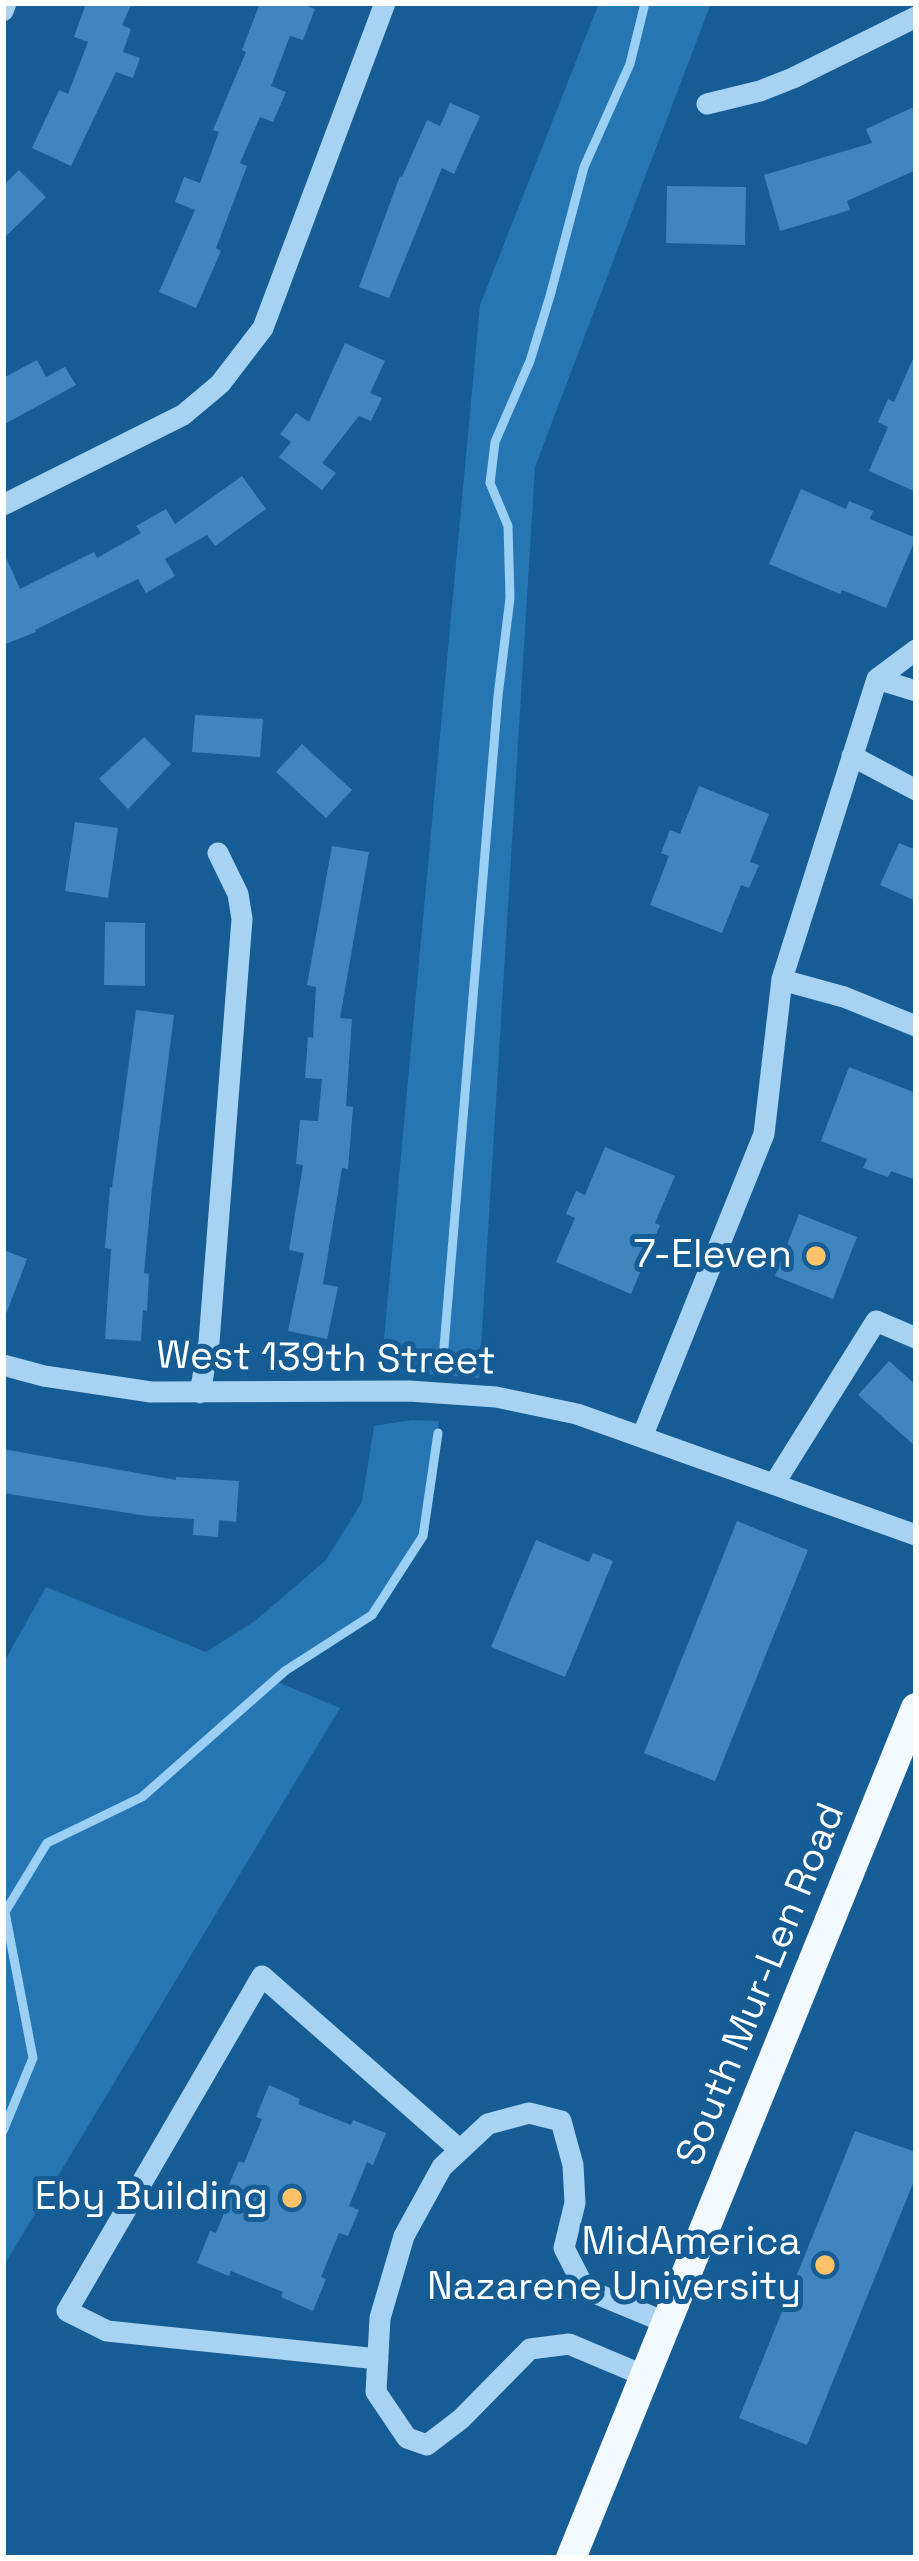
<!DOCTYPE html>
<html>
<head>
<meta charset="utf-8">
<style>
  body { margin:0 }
  #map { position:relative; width:919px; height:2561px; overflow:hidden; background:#165d96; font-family:"Space Grotesk",sans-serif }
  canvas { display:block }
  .frame { position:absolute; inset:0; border:6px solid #fff; pointer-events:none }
</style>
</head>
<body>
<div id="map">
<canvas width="919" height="2561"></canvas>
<div class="frame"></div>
</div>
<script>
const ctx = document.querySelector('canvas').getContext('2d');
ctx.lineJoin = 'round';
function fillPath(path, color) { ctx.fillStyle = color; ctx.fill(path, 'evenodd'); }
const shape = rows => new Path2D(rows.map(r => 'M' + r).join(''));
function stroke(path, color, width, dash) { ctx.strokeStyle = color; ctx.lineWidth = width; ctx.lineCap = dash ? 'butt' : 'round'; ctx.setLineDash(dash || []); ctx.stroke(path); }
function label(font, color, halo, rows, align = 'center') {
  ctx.font = font + ' "Space Grotesk",sans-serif'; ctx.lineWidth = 10; ctx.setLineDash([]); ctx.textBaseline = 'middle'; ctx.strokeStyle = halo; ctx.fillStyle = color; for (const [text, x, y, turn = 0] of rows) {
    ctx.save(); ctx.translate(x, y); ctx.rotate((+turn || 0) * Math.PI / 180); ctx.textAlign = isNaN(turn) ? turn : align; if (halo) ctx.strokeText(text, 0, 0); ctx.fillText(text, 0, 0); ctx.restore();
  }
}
const green = shape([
  [599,3,711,3,535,467,479,1378,381,1371,480,305],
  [412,1420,439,1421,423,1536,372,1615,275,1681,340,1708,3,2267,3,1664,46,1587,206,1652,255,1621,326,1560,362,1502,374,1426]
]);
const stream = shape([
  [444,1347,498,696,510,598,508,526,490,483,495,442,530,361,550,296,584,167,630,64,645,3],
  [3,2131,33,2058,5,1912,47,1843,142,1797,285,1671,372,1615,423,1536,438,1433]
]);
const building = shape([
  [86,3,132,3,122,25,131,29,123,52,140,58,133,78,116,72,71,166,32,148,59,90,68,94,88,42,74,37],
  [260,3,299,3,315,9,303,40,290,36,271,86,286,92,273,122,260,117,240,163,247,166,216,248,221,251,196,308,159,292,195,210,175,202,184,177,200,183,219,132,213,130,246,52,242,50],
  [450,103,480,116,454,174,442,168,389,298,359,287,400,176,402,177,427,120,440,126],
  [916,106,916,170,847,201,850,210,780,231,764,175,872,143,866,129],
  [19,170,46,197,3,239,3,186],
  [667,186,746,187,745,245,666,243],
  [345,343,385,361,370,393,382,398,371,421,359,416,322,463,336,473,322,490,279,457,291,442,280,434,296,413,309,422],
  [916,352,916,492,869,471,888,427,878,422,888,399,894,402],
  [37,360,46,377,65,367,76,385,3,425,3,378],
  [242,476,266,509,215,546,207,535,165,559,175,576,146,593,138,579,35,630,36,632,3,645,3,551,20,589,94,552,97,558,141,533,136,526,166,509,175,524],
  [801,489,846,509,849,501,873,511,870,519,916,538,886,608,842,590,840,594,769,564],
  [195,715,263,719,260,757,192,752],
  [144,737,171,764,128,809,99,779],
  [302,744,352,790,326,818,276,772],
  [699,786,769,814,750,862,759,865,749,888,741,885,722,933,650,905,669,856,661,853,670,830,680,834],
  [75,822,118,828,108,898,65,891],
  [899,843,916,850,916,901,880,885],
  [332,846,369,852,340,1018,352,1019,346,1106,353,1107,348,1169,342,1168,323,1284,338,1287,327,1339,288,1331,304,1253,289,1250,303,1165,296,1164,300,1120,318,1121,322,1079,305,1078,308,1037,313,1038,316,987,307,985],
  [105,922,145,923,145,986,104,985],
  [136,1010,174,1015,152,1188,144,1273,149,1274,147,1311,143,1310,141,1341,105,1339,111,1249,105,1248,110,1187,112,1188],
  [849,1067,916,1093,916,1180,891,1171,888,1177,863,1168,867,1159,821,1141],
  [605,1147,675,1176,655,1223,660,1225,631,1294,556,1262,575,1218,566,1214,576,1191,585,1195],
  [799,1214,857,1237,833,1299,775,1276],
  [3,1250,27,1259,5,1317,3,1317],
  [889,1361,916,1385,916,1447,858,1395],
  [3,1449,176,1480,176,1477,239,1481,236,1522,219,1520,218,1537,193,1535,194,1519,147,1516,3,1493],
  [737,1521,808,1550,715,1781,644,1753],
  [536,1540,589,1562,593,1553,613,1561,565,1677,491,1647],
  [269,2085,300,2099,298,2104,351,2125,353,2120,386,2133,373,2165,367,2162,349,2206,359,2210,348,2236,339,2233,321,2277,326,2279,313,2311,281,2297,283,2292,231,2271,229,2276,197,2263,210,2231,216,2233,234,2189,228,2187,239,2161,244,2163,262,2119,256,2117],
  [855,2131,916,2152,916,2176,807,2445,739,2418]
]);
const minor = shape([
  [3,11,6,3],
  [707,104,760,91,793,78,916,17],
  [3,505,183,415,220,384,263,328,385,3],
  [877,679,916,691],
  [852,756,916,790],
  [782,980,844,997,916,1026],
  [3,1365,44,1376,151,1392,409,1391,496,1397,577,1414,916,1535],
  [200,1393,209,1342,242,919,238,894,218,853],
  [642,1437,764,1134,782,979,877,679,916,650],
  [774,1484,876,1321,916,1338],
  [378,2359,107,2331,67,2311,262,1976,460,2150],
  [645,2376,569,2344,530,2349,461,2419,427,2445,407,2438,376,2392,380,2318,404,2236,442,2167,488,2124,529,2113,561,2121,573,2165,575,2203,564,2248,585,2289,667,2323]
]);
const major = shape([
  [571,2558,916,1708]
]);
const markers = [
  [816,1256,12,"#ffc268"],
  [292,2198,12,"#ffc268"],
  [825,2265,12,"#ffc268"]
];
const poiNames = [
  ["7-Eleven",792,1256],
  ["Eby Building",268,2198],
  ["MidAmerica",801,2243],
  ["Nazarene University",801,2288]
];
const streetNames = [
  ["West 139th Street",326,1360,1],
  ["South Mur-Len Road",762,1985,-68]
];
fillPath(green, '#2676b3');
stroke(stream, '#9bcff4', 9);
fillPath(building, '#3f86be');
stroke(minor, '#a8d2f1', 21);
stroke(major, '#f2f9ff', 30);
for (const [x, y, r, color] of markers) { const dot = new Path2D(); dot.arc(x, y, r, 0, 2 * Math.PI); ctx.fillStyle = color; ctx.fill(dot); stroke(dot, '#165d96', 4.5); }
label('39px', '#fff', '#165d96', poiNames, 'right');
label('39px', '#fff', '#165d96', streetNames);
</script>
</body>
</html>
